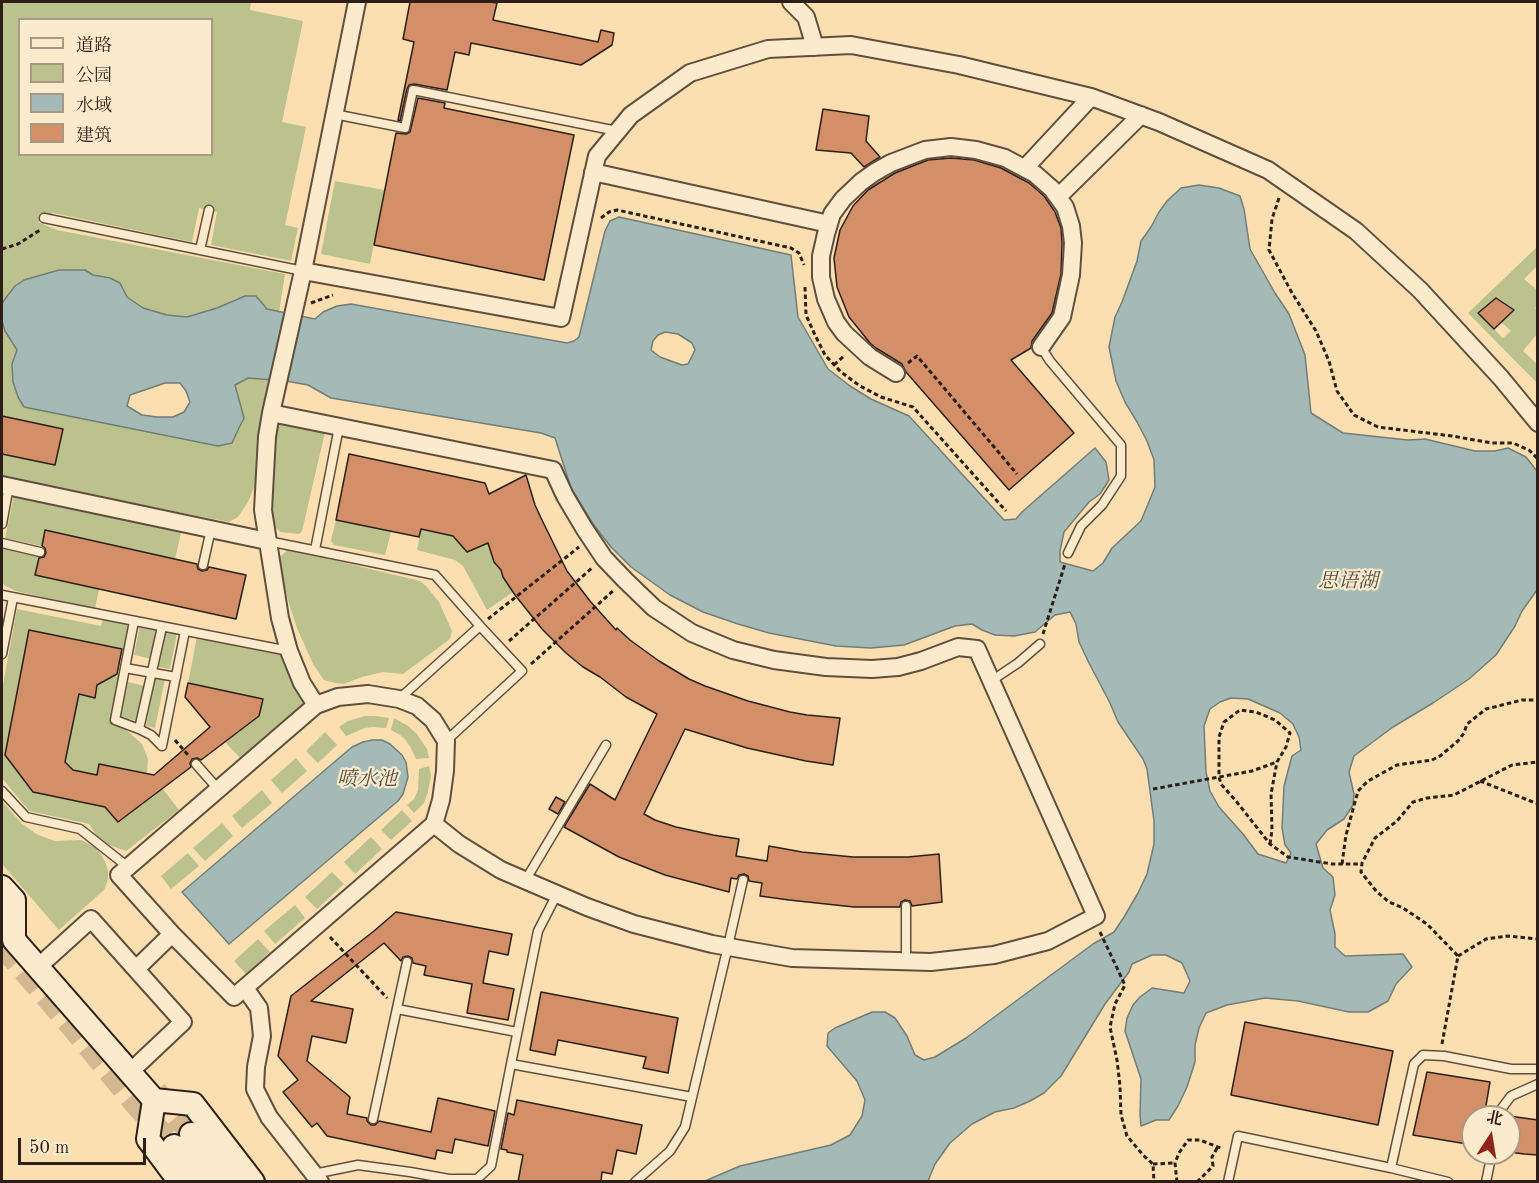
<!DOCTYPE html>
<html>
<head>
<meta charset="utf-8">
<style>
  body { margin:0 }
  #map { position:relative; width:1539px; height:1183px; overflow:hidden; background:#fbdfb0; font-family:"Old Standard TT","Noto Serif SC",serif }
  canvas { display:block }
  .frame { position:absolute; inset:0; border:3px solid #2d1f18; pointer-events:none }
  .legend { position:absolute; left:18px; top:18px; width:195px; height:138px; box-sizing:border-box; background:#fceacc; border:2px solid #a99984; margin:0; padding:8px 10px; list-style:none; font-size:18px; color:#2d1f18 }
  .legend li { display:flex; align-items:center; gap:12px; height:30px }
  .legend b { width:30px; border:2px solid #a99984 }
  .north { position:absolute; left:1461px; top:1105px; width:60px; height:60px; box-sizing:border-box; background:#fceacc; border:2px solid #a99984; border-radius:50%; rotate:12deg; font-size:16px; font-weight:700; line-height:24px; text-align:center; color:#2d1f18 }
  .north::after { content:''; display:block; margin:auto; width:21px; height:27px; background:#8f2418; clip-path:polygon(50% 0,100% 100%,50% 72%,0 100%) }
  .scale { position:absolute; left:18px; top:1138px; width:128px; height:27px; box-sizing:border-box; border:3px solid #2d1f18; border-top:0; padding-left:8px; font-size:18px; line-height:21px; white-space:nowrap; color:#2d1f18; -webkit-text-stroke:4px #fceacc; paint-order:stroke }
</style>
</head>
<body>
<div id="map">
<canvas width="1539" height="1183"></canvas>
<div class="frame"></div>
<ul class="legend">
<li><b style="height:8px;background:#fceacc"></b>道路</li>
<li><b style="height:16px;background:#bbc28d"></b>公园</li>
<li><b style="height:16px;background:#a3bab6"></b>水域</li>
<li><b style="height:16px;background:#d28f68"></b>建筑</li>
</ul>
<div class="north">北</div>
<div class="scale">50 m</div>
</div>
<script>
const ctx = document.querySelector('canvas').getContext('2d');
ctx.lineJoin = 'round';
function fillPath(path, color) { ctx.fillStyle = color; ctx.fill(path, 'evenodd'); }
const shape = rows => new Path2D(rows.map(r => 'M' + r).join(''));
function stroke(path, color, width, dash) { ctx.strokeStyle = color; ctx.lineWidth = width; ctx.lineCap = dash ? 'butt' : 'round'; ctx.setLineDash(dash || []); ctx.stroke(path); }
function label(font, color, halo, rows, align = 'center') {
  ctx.font = font + ' "Old Standard TT","Noto Serif SC",serif'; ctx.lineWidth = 4.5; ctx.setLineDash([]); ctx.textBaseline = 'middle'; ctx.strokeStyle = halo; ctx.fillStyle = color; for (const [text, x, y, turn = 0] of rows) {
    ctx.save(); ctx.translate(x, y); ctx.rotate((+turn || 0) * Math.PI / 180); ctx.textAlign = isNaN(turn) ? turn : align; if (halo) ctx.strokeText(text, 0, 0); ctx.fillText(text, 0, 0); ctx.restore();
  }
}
const green = shape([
  [2,2,251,2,250,10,303,21,282,122,306,127,285,225,298,228,291,261,211,245,217,212,199,208,192,242,53,213,38,222,57,230,285,274,279,313,267,309,256,296,235,299,217,308,187,317,167,315,143,308,127,297,120,283,110,278,93,275,85,270,15,286,2,303],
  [20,20,212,20,212,154,20,154],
  [335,181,384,190,370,264,321,254],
  [1537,247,1537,266,1524,279,1537,290,1537,305,1535,308,1537,309,1537,334,1523,351,1537,364,1537,383,1468,313],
  [1496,298,1513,310,1501,322,1511,331,1503,338,1478,313],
  [2,321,5,331,17,350,12,364,13,382,232,443,244,418,235,385,248,378,271,380,257,480,248,502,238,517,229,522,2,478,2,454,55,465,63,429,2,416],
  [273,418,326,428,302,531,299,534,281,532,268,522],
  [15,491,182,528,175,559,45,531,42,546,5,538],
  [336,520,391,532,385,555,334,545,331,541],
  [421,529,453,536,467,552,488,543,494,562,501,570,503,577,513,592,487,610,463,566,455,560,417,550],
  [2,547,40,556,36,575,99,589,95,609,16,591,4,585,2,583],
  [288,549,420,581,426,586,439,602,452,631,450,639,403,674,383,672,362,677,344,684,335,683,324,680,313,664,297,628,291,610,282,579,280,563,280,557],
  [17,609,101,626,103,618,129,623,124,649,29,631,5,755,33,792,105,807,118,822,162,788,179,810,126,851,109,845,97,836,89,824,29,811,2,778,2,690],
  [140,625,157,628,152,659,134,655],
  [165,631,177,633,170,669,158,667],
  [197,637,286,654,311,704,244,762,225,742,259,716,262,699,188,683],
  [118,673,121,675,111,722,124,728,142,744,148,759,147,773,99,764,97,775,73,770,65,762,79,694,95,698,97,685],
  [155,677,165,679,155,728,146,726],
  [128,682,145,686,138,721,121,717],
  [365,716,376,716,389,718,386,728,374,727,365,728,346,736,339,727,348,721],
  [394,718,408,726,417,734,427,749,429,758,416,759,411,748,405,739,400,735,391,730],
  [325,732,337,745,318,763,306,751],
  [296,758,307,771,282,793,271,780],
  [429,766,431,776,428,792,424,803,414,813,407,805,414,799,418,790,419,769],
  [262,790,272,803,242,828,232,816],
  [2,801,21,823,38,835,55,841,81,840,96,848,101,854,105,862,108,871,108,880,104,890,59,930,2,864],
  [402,810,412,821,391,840,381,830],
  [222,823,233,836,205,861,193,848],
  [371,837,382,849,355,874,344,862],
  [188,853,199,866,171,889,161,876],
  [332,872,344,884,317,909,305,897],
  [295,905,305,918,275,944,264,931],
  [258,939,270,952,246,974,234,961]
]);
const water = shape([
  [1199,185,1219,188,1240,196,1244,209,1250,249,1275,293,1289,314,1305,355,1311,413,1343,433,1408,440,1425,439,1475,451,1495,451,1508,448,1526,457,1537,471,1537,590,1522,611,1515,626,1496,655,1469,679,1433,703,1393,727,1354,756,1349,772,1354,794,1353,805,1344,819,1327,830,1316,844,1323,868,1333,877,1335,895,1330,910,1335,934,1335,947,1345,956,1403,954,1412,967,1396,984,1388,1001,1368,1012,1349,1012,1298,1001,1265,998,1227,1005,1206,1013,1199,1028,1195,1045,1195,1062,1187,1087,1178,1106,1169,1120,1156,1120,1141,1126,1140,1115,1141,1079,1125,1031,1127,1018,1133,1005,1140,997,1152,988,1184,993,1190,981,1182,963,1166,955,1152,955,1132,964,1129,972,1105,1004,1061,1076,1044,1093,1030,1101,1014,1108,995,1112,972,1124,950,1143,935,1164,928,1181,705,1181,740,1166,831,1145,850,1135,862,1116,865,1100,857,1081,827,1046,828,1033,835,1028,872,1012,885,1012,895,1018,907,1036,915,1055,924,1060,935,1057,966,1038,1093,944,1114,932,1124,917,1138,893,1147,874,1154,844,1154,821,1147,769,1143,759,1118,722,1110,703,1089,663,1079,642,1076,624,1070,612,1055,615,1035,632,1014,636,995,635,982,630,972,624,955,626,904,645,871,648,836,646,769,633,738,624,703,612,670,595,631,567,611,547,593,524,571,488,555,438,541,433,331,398,308,385,286,381,248,378,235,385,244,418,238,430,232,443,218,446,24,407,18,397,13,382,12,364,17,350,5,331,2,321,2,303,15,286,24,280,59,270,85,270,93,275,110,278,120,283,127,297,143,308,167,315,187,317,217,308,245,296,256,296,267,309,315,319,323,312,337,306,351,304,567,343,574,341,579,337,605,231,610,221,619,217,791,255,798,317,828,369,850,386,871,399,909,416,1004,520,1016,519,1022,512,1095,448,1106,462,1109,480,1100,494,1089,502,1064,532,1060,551,1060,562,1093,571,1103,563,1112,548,1141,521,1155,487,1154,460,1147,441,1137,422,1125,402,1116,381,1109,347,1115,317,1122,302,1137,261,1141,241,1151,227,1159,212,1167,201,1181,188,1199,185],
  [665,332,678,334,692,343,695,350,688,364,682,365,660,357,651,350,653,341,658,335,665,332],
  [165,383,180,383,186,391,190,402,184,412,173,417,157,417,142,415,127,406,130,395,165,383],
  [1231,698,1248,699,1280,713,1293,724,1299,737,1301,750,1292,756,1284,786,1282,828,1285,845,1291,853,1286,863,1258,854,1243,834,1219,807,1210,791,1206,772,1204,726,1210,709,1220,702,1231,698],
  [372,740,382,740,390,744,402,755,406,762,408,777,403,794,398,801,229,944,182,892,352,747,363,742,372,740]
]);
const building = shape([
  [410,2,490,2,497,3,493,20,598,42,601,30,614,33,612,45,581,65,471,43,469,55,455,52,447,90,414,84,409,85,407,89,400,121,398,120,414,42,403,39,410,2],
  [418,98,445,103,444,108,574,135,544,280,374,245,396,133,406,134,410,132,418,98],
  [823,109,869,116,866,141,880,157,864,167,851,153,816,150,823,109],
  [951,158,974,160,1001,168,1029,183,1044,196,1055,212,1061,228,1062,243,1061,274,1052,313,1032,341,1031,348,1011,360,1074,433,1009,490,906,372,902,364,876,348,870,343,849,317,837,287,834,258,840,230,853,206,868,190,895,173,928,160,951,158],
  [1496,298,1514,310,1494,329,1478,313,1496,298],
  [2,416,63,429,55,465,2,454,2,416],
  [349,454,485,483,489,494,526,475,535,505,541,518,567,571,590,601,616,630,617,628,630,640,659,661,689,679,705,686,748,701,790,712,807,715,840,718,833,765,806,761,747,748,685,729,644,814,655,820,676,827,713,835,739,839,736,856,767,861,769,846,802,852,853,857,908,857,939,854,942,902,912,906,910,901,905,900,901,902,900,907,854,907,789,900,760,896,762,883,749,881,748,876,744,874,739,875,737,879,731,878,729,892,665,875,619,857,564,827,590,784,615,800,657,714,626,697,600,677,583,667,566,653,542,629,515,595,503,577,501,570,494,562,488,543,467,552,453,536,421,529,419,537,336,520,349,454],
  [45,530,197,564,198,569,202,571,207,570,209,567,246,575,236,619,35,575,39,558,44,557,46,553,45,548,42,546,45,530],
  [29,630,122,649,117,674,97,685,95,698,79,694,65,762,73,770,97,775,99,764,154,775,210,727,185,697,188,683,263,699,259,716,201,760,197,758,192,759,190,763,191,767,118,822,105,807,33,792,5,755,29,630],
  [556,797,565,802,558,814,549,809,556,797],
  [396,912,512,934,508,955,489,951,483,983,514,989,508,1020,467,1013,472,984,424,975,426,966,413,963,412,958,408,956,403,957,401,961,384,943,311,1001,353,1009,346,1043,312,1036,307,1061,350,1097,347,1114,367,1118,367,1121,371,1125,375,1125,379,1121,431,1132,438,1098,495,1111,488,1146,455,1139,452,1153,437,1150,435,1159,327,1136,317,1123,312,1127,283,1092,298,1080,278,1056,291,996,374,931,396,912],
  [541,992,678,1018,668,1073,643,1068,646,1057,558,1040,555,1055,530,1050,541,992],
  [1245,1022,1393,1051,1378,1125,1231,1095,1245,1022],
  [1427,1072,1490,1082,1484,1117,1473,1117,1473,1145,1413,1135,1427,1072],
  [517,1100,642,1125,636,1154,617,1150,612,1174,602,1172,601,1182,518,1182,523,1155,507,1152,507,1150,501,1149,508,1113,514,1115,517,1100],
  [1509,1116,1538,1120,1538,1155,1524,1154,1509,1152,1509,1116]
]);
const secondaryTunnel = shape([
  [2,946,71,1026,135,1104,174,1146],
  [156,1091,191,1134]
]);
const path = shape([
  [1279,198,1272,219,1269,250,1292,293,1316,331,1329,361,1337,391,1354,415,1378,427,1452,436,1492,443,1513,443,1529,450,1538,459],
  [601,218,609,212,617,210,791,248,799,253,804,265],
  [2,249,18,244,40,230],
  [805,287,806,315,815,335,825,355,841,372,860,386,881,397,913,407,1006,511],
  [311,303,333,295],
  [908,363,917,356,1017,474],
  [834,365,844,356],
  [488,619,579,547],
  [1043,634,1065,564],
  [509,641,592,568],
  [531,664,613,591],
  [175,740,188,755],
  [1480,781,1538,804],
  [1153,789,1252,771,1277,762],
  [1270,844,1272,830,1271,794,1277,762,1286,747,1290,733,1275,720,1256,712,1240,710,1224,722,1219,737,1219,777,1221,784,1236,801,1270,844,1288,857,1332,864,1362,864],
  [1342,864,1346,835,1358,791,1368,781,1397,765,1432,760,1440,756,1458,741,1464,733,1467,724,1486,709,1522,700,1538,700],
  [1100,932,1125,985,1115,1004,1110,1027,1117,1060,1120,1086,1121,1115,1127,1136,1143,1155,1153,1164,1154,1182],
  [330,937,387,998],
  [1458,956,1486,939,1508,936,1538,939],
  [1442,1044,1458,956,1427,924,1403,908,1389,902,1377,892,1361,872,1362,863,1375,838,1397,821,1413,802,1427,798,1454,795,1512,765,1538,762],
  [1153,1164,1175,1163],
  [1177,1182,1175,1163,1179,1153,1188,1140,1200,1140,1223,1149],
  [1197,1182,1213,1166,1212,1157,1217,1148]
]);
const service = shape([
  [334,114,405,128,413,90,617,131],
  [44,218,303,271],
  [200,250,209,210],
  [1041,347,1050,361,1121,445,1121,476,1102,505,1081,526,1068,553],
  [2,524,9,486],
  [268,541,435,575,480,626,399,699],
  [2,543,40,552],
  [315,550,339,427],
  [203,565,211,529],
  [2,595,289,651],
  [134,621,115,720,139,729,151,735,162,746],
  [2,654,13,598],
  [125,668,176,677],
  [991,681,1018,663,1040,644],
  [139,729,162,627],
  [446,741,522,671,480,626],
  [162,746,185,631],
  [196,764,218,789],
  [2,791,26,817,80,829,128,867],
  [525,881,606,745],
  [557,894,538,931,511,1064,692,1097],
  [906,906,906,961],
  [397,1009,517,1032],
  [1500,1117,1502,1108,1511,1096,1538,1084],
  [373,1119,407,962],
  [1391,1168,1414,1064,1423,1055,1444,1056,1511,1069,1538,1069],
  [314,1174,358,1165,410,1172,449,1179,477,1179,491,1166,511,1064],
  [635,1182,670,1151,685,1127,728,946,743,880],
  [1228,1182,1238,1136,1391,1168,1448,1182],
  [1486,1182,1492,1153]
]);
const minor = shape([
  [791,2,806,17,815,47],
  [1025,168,1091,97],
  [593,172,829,224],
  [1058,197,1141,115],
  [303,271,561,318,597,156,631,115,690,73,768,49,851,45,959,65,1091,97,1159,122,1268,170,1356,231,1420,290,1501,378,1538,423],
  [896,373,870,357,844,333,836,322,826,299,821,277,821,256,826,234,832,214,843,199,861,182,875,172,891,163,925,150,951,147,976,150,1005,158,1035,174,1052,189,1065,207,1071,226,1073,243,1071,275,1062,317,1041,347],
  [271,413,553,470,565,496,584,528,604,558,625,580,654,608,692,633,733,650,774,660,826,667,872,669,898,667,921,661,958,647,977,649,1096,916,1048,941,994,955,931,962,792,958,712,944,634,924,587,907,501,870,459,844,434,824],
  [2,485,267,541],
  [368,694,399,699,417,706,433,720,446,741,445,771,441,800,434,824,234,997,172,934,119,875,316,705,338,697,368,694],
  [316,705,302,683,289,651,280,618,263,510,267,437,271,413,303,271,357,2],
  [38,967,91,919,183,1022,130,1072],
  [136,969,172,934],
  [245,988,259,1008,262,1036,256,1067,255,1089,269,1117,320,1182]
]);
const secondary = shape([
  [2,887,14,900,14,940,154,1100,193,1104,253,1182],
  [154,1100,148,1139,180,1182],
  [191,1134,229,1182],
  [174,1146,204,1182]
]);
const waterNames = [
  ["思语湖",1348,582],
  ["喷水池",367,780]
];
fillPath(green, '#bbc28d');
fillPath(water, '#a3bab6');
stroke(water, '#747c77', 1.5);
fillPath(building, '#d28f68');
stroke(building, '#2d1f18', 1.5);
stroke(secondaryTunnel, '#d2b992', 22, [22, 11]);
stroke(service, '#604f3e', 11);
stroke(minor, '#604f3e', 20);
stroke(secondary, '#2d1f18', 26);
stroke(path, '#2d1f18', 3, [4.5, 3]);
stroke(service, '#fceacc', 8);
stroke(minor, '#fceacc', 16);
stroke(secondary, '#fceacc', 22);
label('italic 20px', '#504e47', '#fceacc', waterNames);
</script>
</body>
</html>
